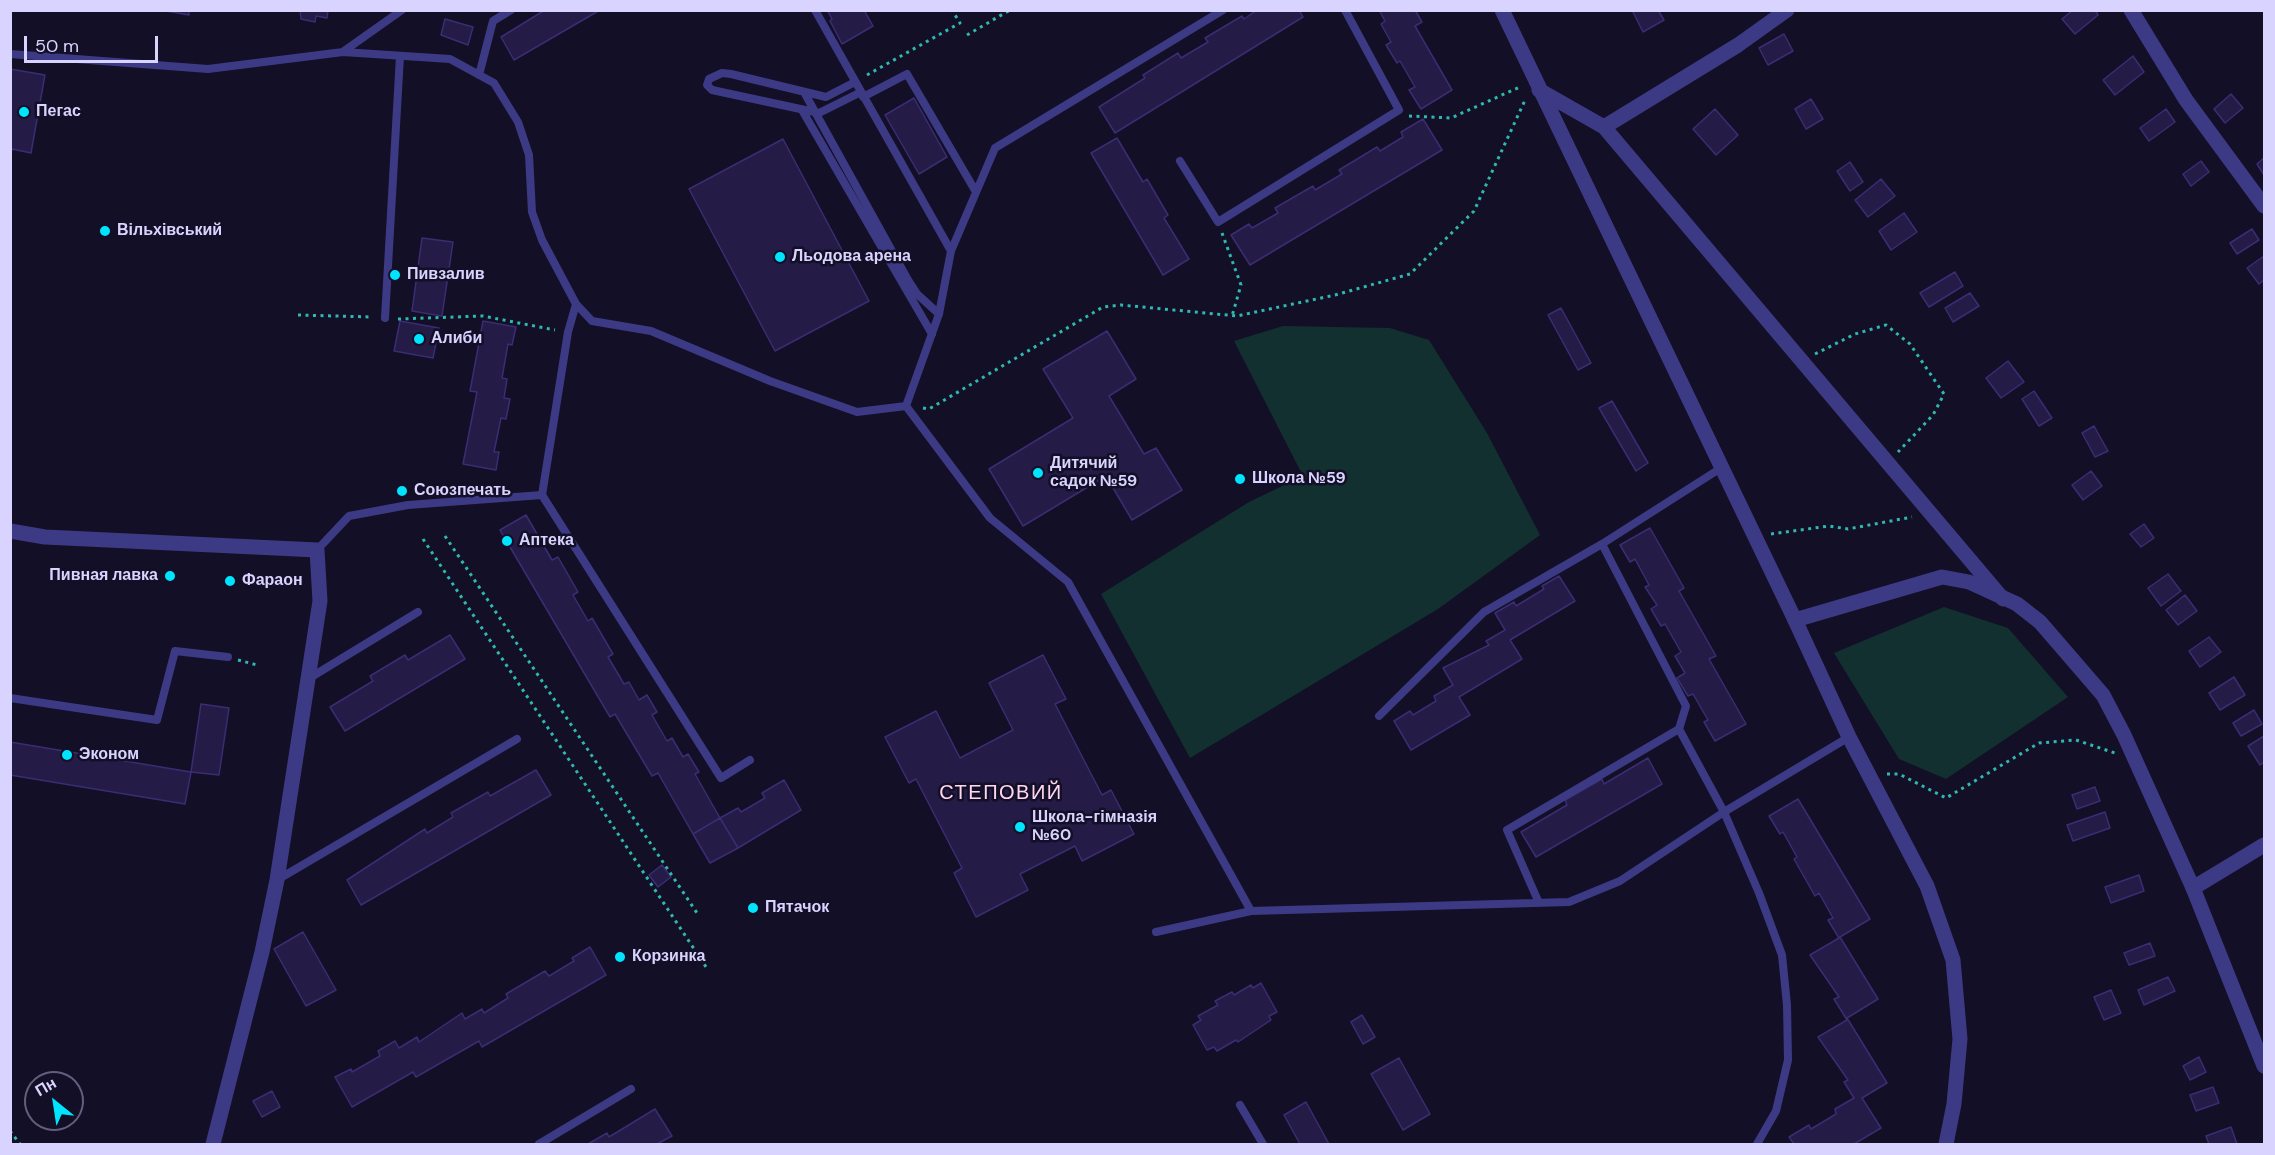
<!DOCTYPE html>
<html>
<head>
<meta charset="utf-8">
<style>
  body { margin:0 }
  #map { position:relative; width:2275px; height:1155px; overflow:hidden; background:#130f26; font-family:"DM Sans",sans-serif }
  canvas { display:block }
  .frame { position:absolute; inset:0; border:12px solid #d9d4ff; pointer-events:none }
  .north { position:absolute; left:24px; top:1071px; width:60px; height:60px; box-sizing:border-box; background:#130f26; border:2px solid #625e7d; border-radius:50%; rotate:330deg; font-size:16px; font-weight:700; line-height:24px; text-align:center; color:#d9d4ff }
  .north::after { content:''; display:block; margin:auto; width:21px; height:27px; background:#00e5ff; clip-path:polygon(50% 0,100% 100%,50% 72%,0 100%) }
  .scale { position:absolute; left:24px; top:36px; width:134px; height:27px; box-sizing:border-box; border:3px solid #d9d4ff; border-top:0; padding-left:8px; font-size:18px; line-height:21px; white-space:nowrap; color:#d9d4ff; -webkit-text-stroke:4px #130f26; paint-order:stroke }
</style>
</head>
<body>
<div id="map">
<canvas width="2275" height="1155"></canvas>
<div class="frame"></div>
<div class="north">Пн</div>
<div class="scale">50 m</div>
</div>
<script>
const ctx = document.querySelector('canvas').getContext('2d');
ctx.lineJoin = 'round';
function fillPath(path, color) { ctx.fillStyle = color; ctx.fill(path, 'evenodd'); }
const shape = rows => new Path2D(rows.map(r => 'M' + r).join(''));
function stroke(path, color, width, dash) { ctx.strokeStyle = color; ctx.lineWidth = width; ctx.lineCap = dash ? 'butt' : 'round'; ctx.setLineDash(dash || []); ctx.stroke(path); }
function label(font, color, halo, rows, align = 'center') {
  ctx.font = font + ' "DM Sans",sans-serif'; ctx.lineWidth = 5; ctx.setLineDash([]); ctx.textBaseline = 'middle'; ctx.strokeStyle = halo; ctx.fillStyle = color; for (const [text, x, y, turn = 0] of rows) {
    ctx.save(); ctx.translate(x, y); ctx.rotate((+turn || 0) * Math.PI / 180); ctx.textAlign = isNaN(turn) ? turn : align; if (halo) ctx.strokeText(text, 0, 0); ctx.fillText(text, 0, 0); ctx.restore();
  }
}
const green = shape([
  [1283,326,1390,328,1429,340,1487,433,1540,535,1438,609,1190,758,1101,594,1249,502,1303,476,1234,341],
  [1944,607,2008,628,2068,697,1946,779,1899,759,1834,653]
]);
const building = shape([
  [161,10,189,10,189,15,161,10],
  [300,10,328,10,327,18,316,16,315,22,301,19,300,10],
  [600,10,514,60,501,37,545,10,600,10],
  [827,10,864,10,873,26,842,44,830,21,832,19,827,10],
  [1257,10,1299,10,1303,17,1115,133,1099,107,1145,78,1143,75,1178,53,1181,58,1208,42,1205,38,1242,16,1244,19,1257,10],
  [1379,10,1415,10,1422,22,1415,26,1452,90,1421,109,1409,90,1415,87,1400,61,1397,63,1386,45,1391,42,1381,24,1385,21,1379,10],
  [1632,10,1658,10,1664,20,1643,32,1632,10],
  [2073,10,2095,10,2098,15,2075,34,2062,19,2073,10],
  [445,19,473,27,468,45,441,35,445,19],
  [1784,34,1793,51,1768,65,1759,48,1784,34],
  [2133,56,2144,72,2115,95,2103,80,2133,56],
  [10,69,45,75,31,153,12,149,10,157,10,69],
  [2231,94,2243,108,2225,123,2214,109,2231,94],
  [914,98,947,157,919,174,885,115,914,98],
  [1811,99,1823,119,1806,129,1795,109,1811,99],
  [1715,109,1738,135,1716,155,1693,129,1715,109],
  [2166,109,2175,122,2149,141,2140,128,2166,109],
  [1423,119,1442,150,1250,265,1231,235,1249,224,1252,228,1278,213,1275,208,1313,186,1315,190,1342,174,1339,170,1377,147,1380,151,1403,137,1401,132,1423,119],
  [1117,138,1143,182,1147,179,1168,215,1164,218,1189,259,1163,275,1091,153,1117,138],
  [783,139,869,301,775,351,689,189,783,139],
  [2264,158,2264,175,2257,164,2264,158],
  [2201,161,2209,172,2191,186,2183,174,2201,161],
  [1850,162,1863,182,1850,191,1837,171,1850,162],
  [1881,179,1895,196,1868,217,1855,200,1881,179],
  [1904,213,1917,232,1891,250,1879,231,1904,213],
  [2252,229,2259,240,2237,254,2230,243,2252,229],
  [422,238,453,242,442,316,412,311,422,238],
  [2264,256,2264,280,2259,284,2247,268,2264,256],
  [1955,272,1963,286,1929,307,1920,293,1955,272],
  [1970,293,1979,306,1953,322,1945,308,1970,293],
  [1561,308,1591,363,1578,370,1548,315,1561,308],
  [400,321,439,328,433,358,394,351,400,321],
  [483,321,516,327,512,345,508,344,502,378,507,379,504,398,510,399,506,419,501,418,494,452,499,452,496,470,463,464,477,392,470,391,483,321],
  [1107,331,1136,379,1109,396,1144,454,1156,448,1182,490,1132,520,1106,476,1023,526,989,469,1073,418,1043,369,1107,331],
  [2008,361,2024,382,2001,398,1986,378,2008,361],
  [2034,391,2052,418,2039,426,2022,399,2034,391],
  [1612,401,1648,463,1636,471,1599,408,1612,401],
  [2094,426,2108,451,2095,457,2082,433,2094,426],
  [2091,471,2102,486,2083,500,2072,485,2091,471],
  [526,515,552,560,558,557,578,592,573,595,588,621,592,618,613,654,608,657,624,684,629,682,639,700,647,695,657,712,652,715,667,741,672,738,683,757,688,754,699,772,695,774,720,818,693,834,658,773,652,776,615,714,610,717,500,530,526,515],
  [2144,524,2154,538,2141,547,2130,534,2144,524],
  [1650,528,1684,588,1679,591,1716,656,1709,659,1746,724,1715,741,1704,722,1708,720,1693,694,1688,696,1677,678,1685,673,1675,656,1681,652,1665,624,1661,626,1651,609,1657,605,1645,587,1649,585,1635,559,1630,562,1620,545,1650,528],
  [2168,574,2181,591,2161,606,2148,588,2168,574],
  [1559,576,1575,601,1510,640,1522,659,1459,697,1470,715,1411,750,1394,721,1410,711,1413,715,1436,701,1434,696,1453,685,1443,668,1489,645,1486,641,1505,630,1495,613,1514,602,1516,606,1544,589,1542,586,1559,576],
  [2185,595,2197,611,2178,625,2166,610,2185,595],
  [450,635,465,659,345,731,330,707,373,681,370,676,405,655,408,660,450,635],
  [2209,637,2221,652,2200,667,2189,651,2209,637],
  [1043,655,1066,699,1055,704,1102,795,1111,790,1134,834,1082,861,1075,846,1020,874,1028,890,976,917,954,873,962,868,916,779,909,783,885,737,936,711,960,758,1013,730,989,683,1043,655],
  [2234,677,2245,695,2220,710,2209,693,2234,677],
  [201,704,229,708,219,775,191,772,201,704],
  [2254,710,2262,724,2241,736,2233,723,2254,710],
  [2264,736,2264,762,2260,765,2248,746,2264,736],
  [10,742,191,772,185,804,10,775,10,742],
  [1648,758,1662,784,1536,857,1521,832,1567,805,1565,800,1602,779,1604,784,1648,758],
  [536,770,551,795,361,905,347,880,425,829,427,833,453,817,451,813,488,792,490,796,536,770],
  [784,780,801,810,738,848,720,818,738,808,741,812,765,798,762,793,784,780],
  [2095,787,2100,801,2077,809,2072,795,2095,787],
  [1798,799,1870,919,1840,937,1878,999,1847,1018,1887,1083,1862,1098,1881,1128,1854,1144,1794,1144,1789,1137,1809,1125,1811,1129,1836,1114,1835,1109,1854,1098,1844,1082,1848,1080,1818,1037,1847,1020,1834,999,1839,997,1810,955,1839,938,1828,920,1833,918,1819,893,1815,896,1794,859,1797,857,1783,832,1780,834,1769,816,1798,799],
  [2105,812,2110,828,2073,841,2067,825,2105,812],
  [720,818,738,848,710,863,693,834,720,818],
  [662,865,671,877,658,887,649,875,662,865],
  [2139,875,2144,891,2111,903,2105,887,2139,875],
  [303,932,336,990,306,1006,274,949,303,932],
  [2150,943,2155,956,2129,965,2124,953,2150,943],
  [590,947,606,975,482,1047,479,1041,416,1077,413,1072,352,1107,335,1077,351,1069,352,1072,380,1056,378,1051,395,1041,399,1048,417,1037,419,1042,462,1013,465,1019,482,1009,484,1013,508,998,506,994,545,971,549,976,574,961,572,958,590,947],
  [2168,977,2175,991,2144,1005,2138,990,2168,977],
  [1261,983,1277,1012,1269,1016,1271,1020,1238,1042,1236,1040,1217,1051,1214,1047,1207,1050,1193,1025,1201,1020,1198,1016,1218,1005,1215,1001,1232,992,1234,995,1251,985,1253,988,1261,983],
  [2111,990,2121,1013,2104,1020,2094,997,2111,990],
  [1362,1015,1375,1037,1363,1044,1351,1022,1362,1015],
  [2199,1057,2206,1072,2190,1080,2183,1066,2199,1057],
  [1399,1058,1430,1114,1403,1130,1371,1074,1399,1058],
  [2213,1087,2219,1103,2196,1111,2190,1095,2213,1087],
  [272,1091,280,1107,262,1117,253,1101,272,1091],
  [1306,1102,1329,1144,1300,1144,1284,1115,1306,1102],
  [655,1109,672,1136,657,1144,588,1144,607,1133,609,1137,655,1109],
  [2231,1127,2237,1144,2209,1144,2206,1136,2231,1127]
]);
const path = shape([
  [967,35,1010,10],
  [867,75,960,23,952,10],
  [1409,116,1451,118,1522,86],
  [1222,233,1241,285,1232,316],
  [298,315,373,317],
  [398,319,483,316,555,330],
  [1815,354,1855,334,1886,325,1910,344,1944,394,1933,415,1898,452],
  [923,408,929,409,1103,307,1121,305,1237,316,1335,295,1410,274,1474,211,1526,98],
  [1771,534,1829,526,1848,529,1912,517],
  [445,536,699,916],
  [423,539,706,967],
  [238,660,257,665],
  [1887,774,1899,774,1946,798,2039,743,2076,740,2115,753],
  [10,1131,20,1144]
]);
const service = shape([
  [344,51,402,10],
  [10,54,208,69,343,52,450,59,494,83,518,122,529,155,532,212,542,240,576,304,592,321,651,331,770,381,857,412,906,406,939,314,951,251,815,10],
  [479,75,493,21,511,10],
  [855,82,826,97,731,74,722,73,709,79,707,85,712,90,819,113,861,92],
  [804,92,908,280,917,294,939,314],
  [863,97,907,74,976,192],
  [802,110,932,334],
  [1180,161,1218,222,1399,110,1345,10],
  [951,251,995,148,1223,10],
  [576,304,568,332,542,495,721,778,750,760],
  [385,318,400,56],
  [906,406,990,518,1068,582,1251,911,1156,932],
  [1602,544,1686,706,1679,729,1724,812,1759,893,1782,955,1787,1005,1788,1060,1776,1111,1757,1144],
  [317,550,349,516,408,505,542,495],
  [308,679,418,612],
  [10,698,157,720,175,651,228,657],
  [1379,716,1484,612,1602,544,1721,468],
  [277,880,517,739],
  [1539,903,1507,830,1679,729],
  [1251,911,1569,902,1620,881,1724,812,1849,737],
  [1240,1105,1263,1144],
  [539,1144,631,1089]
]);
const minor = shape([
  [2131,10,2186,100,2264,206],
  [1539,90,1604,127,2003,599],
  [1604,127,1738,45,1787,10],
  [10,531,45,537,317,550,320,601,277,880,262,952,213,1144],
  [1795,620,1849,737,1927,886,1953,960,1960,1039,1954,1104,1946,1144],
  [2193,888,2264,845]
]);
const tertiary = shape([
  [1502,10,1795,620,1942,577,1969,582,2017,604,2040,622,2103,695,2124,735,2193,888,2264,1066]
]);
const markers = [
  [24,112,6,"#00e5ff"],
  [105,231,6,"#00e5ff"],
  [780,257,6,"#00e5ff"],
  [395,275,6,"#00e5ff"],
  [419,339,6,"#00e5ff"],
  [1038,473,6,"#00e5ff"],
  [1240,479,6,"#00e5ff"],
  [402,491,6,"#00e5ff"],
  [507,541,6,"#00e5ff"],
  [170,576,6,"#00e5ff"],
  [230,581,6,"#00e5ff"],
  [67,755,6,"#00e5ff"],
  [1020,827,6,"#00e5ff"],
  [753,908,6,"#00e5ff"],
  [620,957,6,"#00e5ff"]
];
const poiNames = [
  ["Пегас",36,112],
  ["Вільхівський",117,231],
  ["Льодова арена",792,257],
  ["Пивзалив",407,275],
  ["Алиби",431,339],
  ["Дитячий",1050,464],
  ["садок №59",1050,482],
  ["Школа №59",1252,479],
  ["Союзпечать",414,491],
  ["Аптека",519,541],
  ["Пивная лавка",158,576,"right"],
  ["Фараон",242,581],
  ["Эконом",79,755],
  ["Школа-гімназія",1032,818],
  ["№60",1032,836],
  ["Пятачок",765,908],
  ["Корзинка",632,957]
];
const quarterNames = [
  ["СТЕПОВИЙ",1001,794]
];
fillPath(green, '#12302f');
fillPath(building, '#241b47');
stroke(building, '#3b2d73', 1.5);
stroke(path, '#2fb8b0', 3, [3, 4.5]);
stroke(service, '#3d3a85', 8);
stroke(minor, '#3d3a85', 15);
stroke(tertiary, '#3d3a85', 15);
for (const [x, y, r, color] of markers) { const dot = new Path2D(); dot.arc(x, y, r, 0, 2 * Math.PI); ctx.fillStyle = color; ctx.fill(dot); stroke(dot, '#130f26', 2); }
label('bold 16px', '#d9d4ff', '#130f26', poiNames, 'left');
ctx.letterSpacing = '1.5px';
label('20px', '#ffd6f0', '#130f26', quarterNames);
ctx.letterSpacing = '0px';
</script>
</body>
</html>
